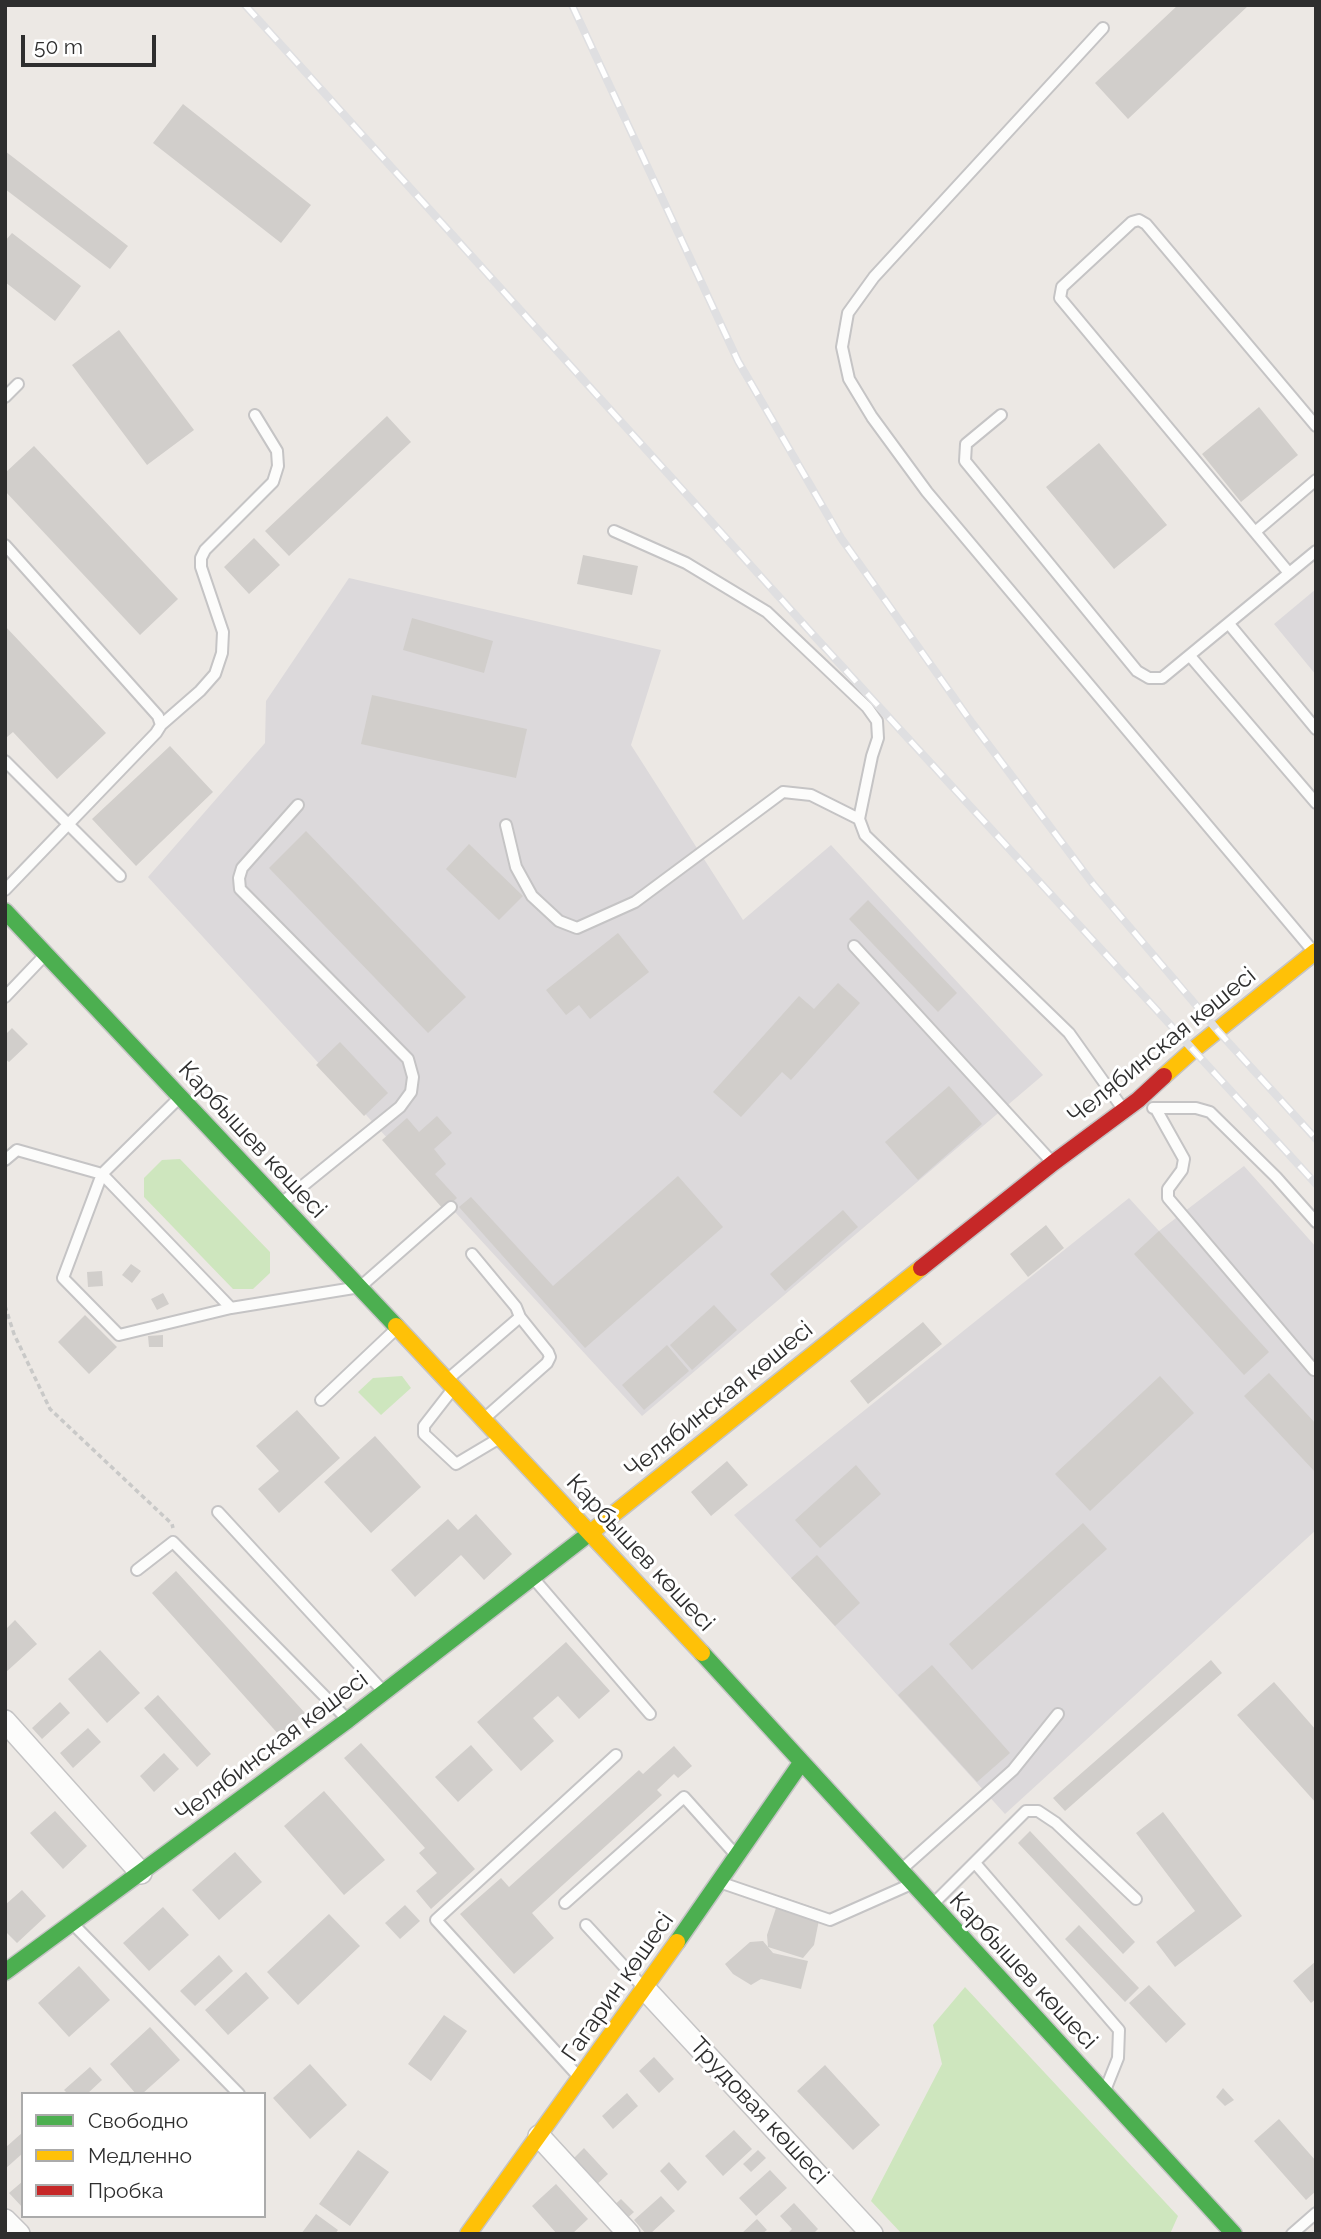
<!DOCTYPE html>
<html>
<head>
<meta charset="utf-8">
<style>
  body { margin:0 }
  #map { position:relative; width:1321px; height:2239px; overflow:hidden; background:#ece8e4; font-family:Raleway,sans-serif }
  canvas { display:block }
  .frame { position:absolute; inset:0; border:7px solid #2e2e2e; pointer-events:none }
  .legend { position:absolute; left:21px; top:2092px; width:245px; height:126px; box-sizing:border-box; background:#fff; border:2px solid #ababab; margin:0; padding:9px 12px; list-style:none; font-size:21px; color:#2e2e2e }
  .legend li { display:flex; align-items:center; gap:14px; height:35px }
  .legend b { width:35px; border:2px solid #ababab }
  .scale { position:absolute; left:21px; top:35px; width:135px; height:32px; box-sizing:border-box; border:4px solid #2e2e2e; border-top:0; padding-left:9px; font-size:21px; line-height:24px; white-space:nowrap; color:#2e2e2e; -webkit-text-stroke:5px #fff; paint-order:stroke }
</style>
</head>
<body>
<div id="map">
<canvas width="1321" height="2239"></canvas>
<div class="frame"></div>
<ul class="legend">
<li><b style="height:9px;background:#4caf50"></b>Свободно</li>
<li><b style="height:9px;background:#ffc107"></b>Медленно</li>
<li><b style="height:9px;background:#c62828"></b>Пробка</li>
</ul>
<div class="scale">50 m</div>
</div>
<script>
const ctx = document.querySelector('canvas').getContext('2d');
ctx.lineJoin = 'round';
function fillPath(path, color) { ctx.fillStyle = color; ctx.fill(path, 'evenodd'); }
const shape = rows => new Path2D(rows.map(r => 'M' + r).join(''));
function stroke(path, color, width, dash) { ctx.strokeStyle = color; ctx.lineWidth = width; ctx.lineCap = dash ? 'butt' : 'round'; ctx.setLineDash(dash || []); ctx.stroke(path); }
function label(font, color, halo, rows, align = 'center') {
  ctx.font = font + ' Raleway,sans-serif'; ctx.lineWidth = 6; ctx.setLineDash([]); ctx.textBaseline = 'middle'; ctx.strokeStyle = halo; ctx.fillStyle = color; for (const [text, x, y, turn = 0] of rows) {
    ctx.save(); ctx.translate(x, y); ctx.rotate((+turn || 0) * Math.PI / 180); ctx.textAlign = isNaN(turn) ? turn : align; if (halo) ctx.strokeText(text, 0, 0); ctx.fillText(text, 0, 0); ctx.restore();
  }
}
const industrial = shape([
  [349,578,661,650,631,745,743,920,831,845,1043,1075,642,1416,148,877,265,743,266,701],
  [1316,589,1316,675,1274,624],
  [1244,1166,1316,1247,1316,1530,1005,1814,734,1515,1129,1198,1159,1231]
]);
const green = shape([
  [180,1159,270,1252,270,1273,253,1289,233,1289,144,1197,144,1178,162,1160],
  [402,1376,411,1388,381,1415,358,1392,373,1378],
  [965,1987,1178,2216,1170,2234,902,2234,871,2201,942,2064,933,2025]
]);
const building = shape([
  [1178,5,1249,5,1128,119,1095,83],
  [183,104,311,205,281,243,153,143],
  [5,151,128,246,110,269,5,189],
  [12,233,81,286,55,321,5,282,5,241],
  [119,330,194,430,147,465,72,365],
  [1259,407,1298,455,1241,502,1202,454],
  [387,416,411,442,289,556,265,531],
  [1099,443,1167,525,1114,569,1046,487],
  [34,446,178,599,140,635,5,491,5,473],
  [254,538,280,565,249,594,224,567],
  [583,555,638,566,632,595,577,584],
  [412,618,493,641,484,673,403,650],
  [5,626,106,733,57,779,13,732,7,737,5,734],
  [372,695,527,729,516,778,361,744],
  [170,746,213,792,136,866,92,819],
  [306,831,466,997,428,1033,269,868],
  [469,844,523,896,499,920,446,869],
  [868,900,957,993,938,1012,849,919],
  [618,933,649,972,590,1019,579,1005,566,1015,546,990],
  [838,983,860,1003,791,1080,782,1072,741,1117,713,1092,799,996,814,1009],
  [12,1028,28,1044,9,1062,5,1059,5,1035],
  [340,1042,388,1093,364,1116,316,1065],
  [949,1086,982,1124,918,1180,885,1142],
  [437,1116,452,1133,434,1149,446,1164,435,1174,457,1198,444,1210,382,1140,407,1118,419,1132],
  [678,1176,723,1227,585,1348,459,1207,471,1197,553,1286],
  [843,1210,858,1227,785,1291,770,1274],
  [1046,1225,1064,1248,1028,1277,1010,1254],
  [1159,1231,1269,1352,1244,1375,1134,1254],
  [131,1264,141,1271,132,1283,122,1275],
  [102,1271,103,1286,88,1287,87,1272],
  [163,1293,169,1304,157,1310,151,1299],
  [714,1305,737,1330,692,1370,670,1345],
  [85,1315,117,1347,89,1374,58,1342],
  [923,1322,942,1344,868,1404,850,1381],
  [163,1335,163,1347,149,1347,148,1336],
  [667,1345,689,1371,644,1410,622,1385],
  [1269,1373,1316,1424,1316,1473,1244,1396],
  [1160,1376,1194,1413,1090,1511,1055,1474],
  [297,1410,340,1458,279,1513,258,1489,279,1471,256,1446],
  [375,1436,421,1487,371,1533,324,1482],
  [727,1461,748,1485,711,1516,691,1492],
  [856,1465,881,1494,820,1548,795,1520],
  [476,1514,512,1554,484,1580,461,1555,415,1597,391,1570,448,1519,458,1530],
  [1083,1523,1107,1549,972,1670,949,1644],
  [817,1555,860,1603,835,1626,791,1578],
  [176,1571,305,1713,280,1736,152,1593],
  [15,1620,37,1644,5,1673,5,1630],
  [566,1642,610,1691,579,1719,558,1696,533,1718,554,1741,521,1771,477,1722],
  [100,1650,140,1693,107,1723,68,1679],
  [1211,1660,1222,1673,1065,1811,1053,1798],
  [932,1665,1010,1753,977,1782,898,1695],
  [1274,1682,1316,1730,1316,1803,1237,1715],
  [158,1695,211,1754,197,1767,144,1708],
  [60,1702,70,1713,42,1739,32,1728],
  [88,1728,101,1742,73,1768,60,1753],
  [361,1743,475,1869,431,1909,416,1891,437,1873,419,1853,425,1848,344,1758],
  [471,1745,493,1770,458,1802,435,1777],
  [674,1746,692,1766,678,1778,674,1774,657,1790,662,1795,532,1913,554,1938,514,1974,460,1914,501,1878,509,1887,639,1770,643,1774],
  [164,1753,179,1769,154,1792,140,1776],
  [324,1791,385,1860,344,1895,284,1826],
  [55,1811,87,1846,63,1869,30,1833],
  [1163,1812,1242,1916,1175,1967,1156,1942,1195,1911,1136,1833],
  [1030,1831,1135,1942,1123,1954,1018,1843],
  [235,1852,262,1882,219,1920,192,1890],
  [22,1890,46,1916,17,1943,5,1931,5,1905],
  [780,1896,821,1910,814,1945,803,1958,768,1947,767,1935],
  [405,1905,420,1921,400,1939,385,1923],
  [163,1907,189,1935,149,1971,123,1943],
  [329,1914,360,1946,298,2005,267,1972],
  [1079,1925,1139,1988,1125,2002,1065,1939],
  [763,1941,773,1953,808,1961,801,1989,761,1979,751,1985,733,1974,725,1964,750,1942],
  [219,1955,233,1971,195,2006,180,1991],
  [1316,1961,1316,1999,1311,2003,1293,1981],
  [79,1966,110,2000,69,2037,38,2003],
  [246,1972,269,1998,228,2035,205,2010],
  [1149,1985,1186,2024,1166,2043,1129,2003],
  [444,2015,467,2031,431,2081,408,2064],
  [150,2027,180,2060,142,2094,136,2094,110,2064],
  [654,2057,674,2079,659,2093,639,2071],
  [310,2064,347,2105,310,2139,273,2098],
  [825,2065,880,2125,853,2150,797,2091],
  [90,2067,102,2080,87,2094,68,2094,64,2090],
  [1223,2088,1234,2100,1225,2106,1216,2097],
  [627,2093,638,2106,613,2129,602,2116],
  [1279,2119,1316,2161,1316,2191,1306,2200,1254,2141],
  [734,2130,752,2149,723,2176,705,2156],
  [23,2132,23,2153,5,2169,5,2148],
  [584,2148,608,2174,594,2187,571,2161],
  [358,2150,389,2172,350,2226,319,2204],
  [758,2150,766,2158,751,2172,743,2164],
  [669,2162,687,2182,678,2191,660,2171],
  [770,2170,787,2188,756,2216,739,2198],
  [23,2181,23,2208,9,2193],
  [556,2184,588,2219,572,2234,557,2234,532,2206],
  [661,2196,675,2211,650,2234,646,2234,634,2220],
  [621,2199,634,2212,623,2222,611,2208],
  [794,2203,818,2229,813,2234,787,2234,792,2229,780,2216],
  [316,2214,338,2230,335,2234,301,2234],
  [757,2219,767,2230,762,2234,741,2234]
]);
const path = shape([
  [5,1306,14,1334,50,1409,172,1524,173,1528]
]);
const lane = shape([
  [1103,28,874,277,848,313,842,347,849,379,872,417,927,492,1313,951],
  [5,397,18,384],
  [1001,415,966,444,965,461,1137,671,1149,678,1162,678,1316,551],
  [614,531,686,563,767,612,867,707,877,721,878,738,872,756,859,819,865,835,1069,1033,1123,1109],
  [1255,532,1316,480],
  [5,545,158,716,161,725,156,733,5,890],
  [1289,573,1060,298,1062,287,1132,222,1139,220,1146,224,1316,426],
  [1229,624,1316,729],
  [1190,656,1316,803],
  [161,725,200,691,215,674,222,653,223,632,201,567,201,558,205,550,273,482,278,466,277,451,255,415],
  [5,761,120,876],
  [506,825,516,867,532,896,559,921,577,928,635,902,783,792,811,795,859,819],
  [854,946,1051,1161],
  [5,997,44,956],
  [178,1099,102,1174,63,1278,119,1335,231,1308,360,1287,451,1207],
  [1153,1108,1196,1108,1210,1112,1276,1177,1316,1222],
  [1156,1109,1184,1159,1182,1170,1168,1189,1168,1198,1314,1370],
  [5,1160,17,1150,102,1174,231,1308],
  [284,1201,400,1107,411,1092,413,1077,408,1059,240,889,239,878,242,868,298,805],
  [472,1254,516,1307,520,1317,548,1352,550,1357,547,1363,486,1417],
  [448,1379,520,1317],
  [452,1390,424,1426,424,1434,456,1464,498,1439],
  [321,1400,396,1329],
  [218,1512,382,1690],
  [137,1570,173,1542,346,1718],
  [534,1579,650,1714],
  [975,1863,1119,2030,1118,2058,1106,2088],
  [902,1869,1013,1770,1058,1714],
  [722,1883,830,1920,909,1885],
  [565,1903,684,1797,735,1854],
  [934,1903,1026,1811,1038,1811,1056,1823,1136,1899],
  [73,1924,239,2094],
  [586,1925,643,1987],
  [578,2076,436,1920,616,1755],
  [1292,2234,1316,2213]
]);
const street = shape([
  [5,1721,141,1873],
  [645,1989,872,2234],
  [539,2136,629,2234],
  [5,2220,19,2234]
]);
const fast = shape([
  [5,911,396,1326],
  [702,1653,1234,2234],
  [677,1942,801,1763],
  [5,1972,348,1720,590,1533]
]);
const slow = shape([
  [1164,1076,1193,1050,1316,951],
  [396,1326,702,1653],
  [590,1533,921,1268],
  [468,2234,677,1942]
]);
const jam = shape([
  [921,1268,1053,1163,1138,1100,1164,1076]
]);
const rail = shape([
  [245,5,818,640,1316,1184],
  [572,5,738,361,841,538,972,723,1093,884,1218,1031,1316,1139]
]);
const streetNames = [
  ["Челябинская көшесі",1162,1046,-39],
  ["Карбышев көшесі",252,1140,47],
  ["Челябинская көшесі",719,1400,-39],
  ["Карбышев көшесі",640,1553,47],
  ["Челябинская көшесі",272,1747,-37],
  ["Карбышев көшесі",1023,1971,47],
  ["Гагарин көшесі",618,1987,-55],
  ["Трудовая көшесі",759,2111,47]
];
fillPath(industrial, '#dcd9db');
fillPath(green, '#cee6be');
fillPath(building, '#d1cecb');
stroke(lane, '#c5c4c5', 14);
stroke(street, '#c5c4c5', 24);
stroke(fast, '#c5c4c5', 19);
stroke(slow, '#c5c4c5', 19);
stroke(jam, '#c5c4c5', 19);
stroke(path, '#c9c9c8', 3.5, [5, 3.5]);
stroke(lane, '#fcfcfb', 10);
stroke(street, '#fcfcfb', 21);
stroke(fast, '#4caf50', 16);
stroke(slow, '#ffc107', 16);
stroke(jam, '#c62828', 16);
stroke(rail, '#dfdfe1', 8);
stroke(rail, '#fff', 5, [16]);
label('24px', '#2e2e2e', '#fff', streetNames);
</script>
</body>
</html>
